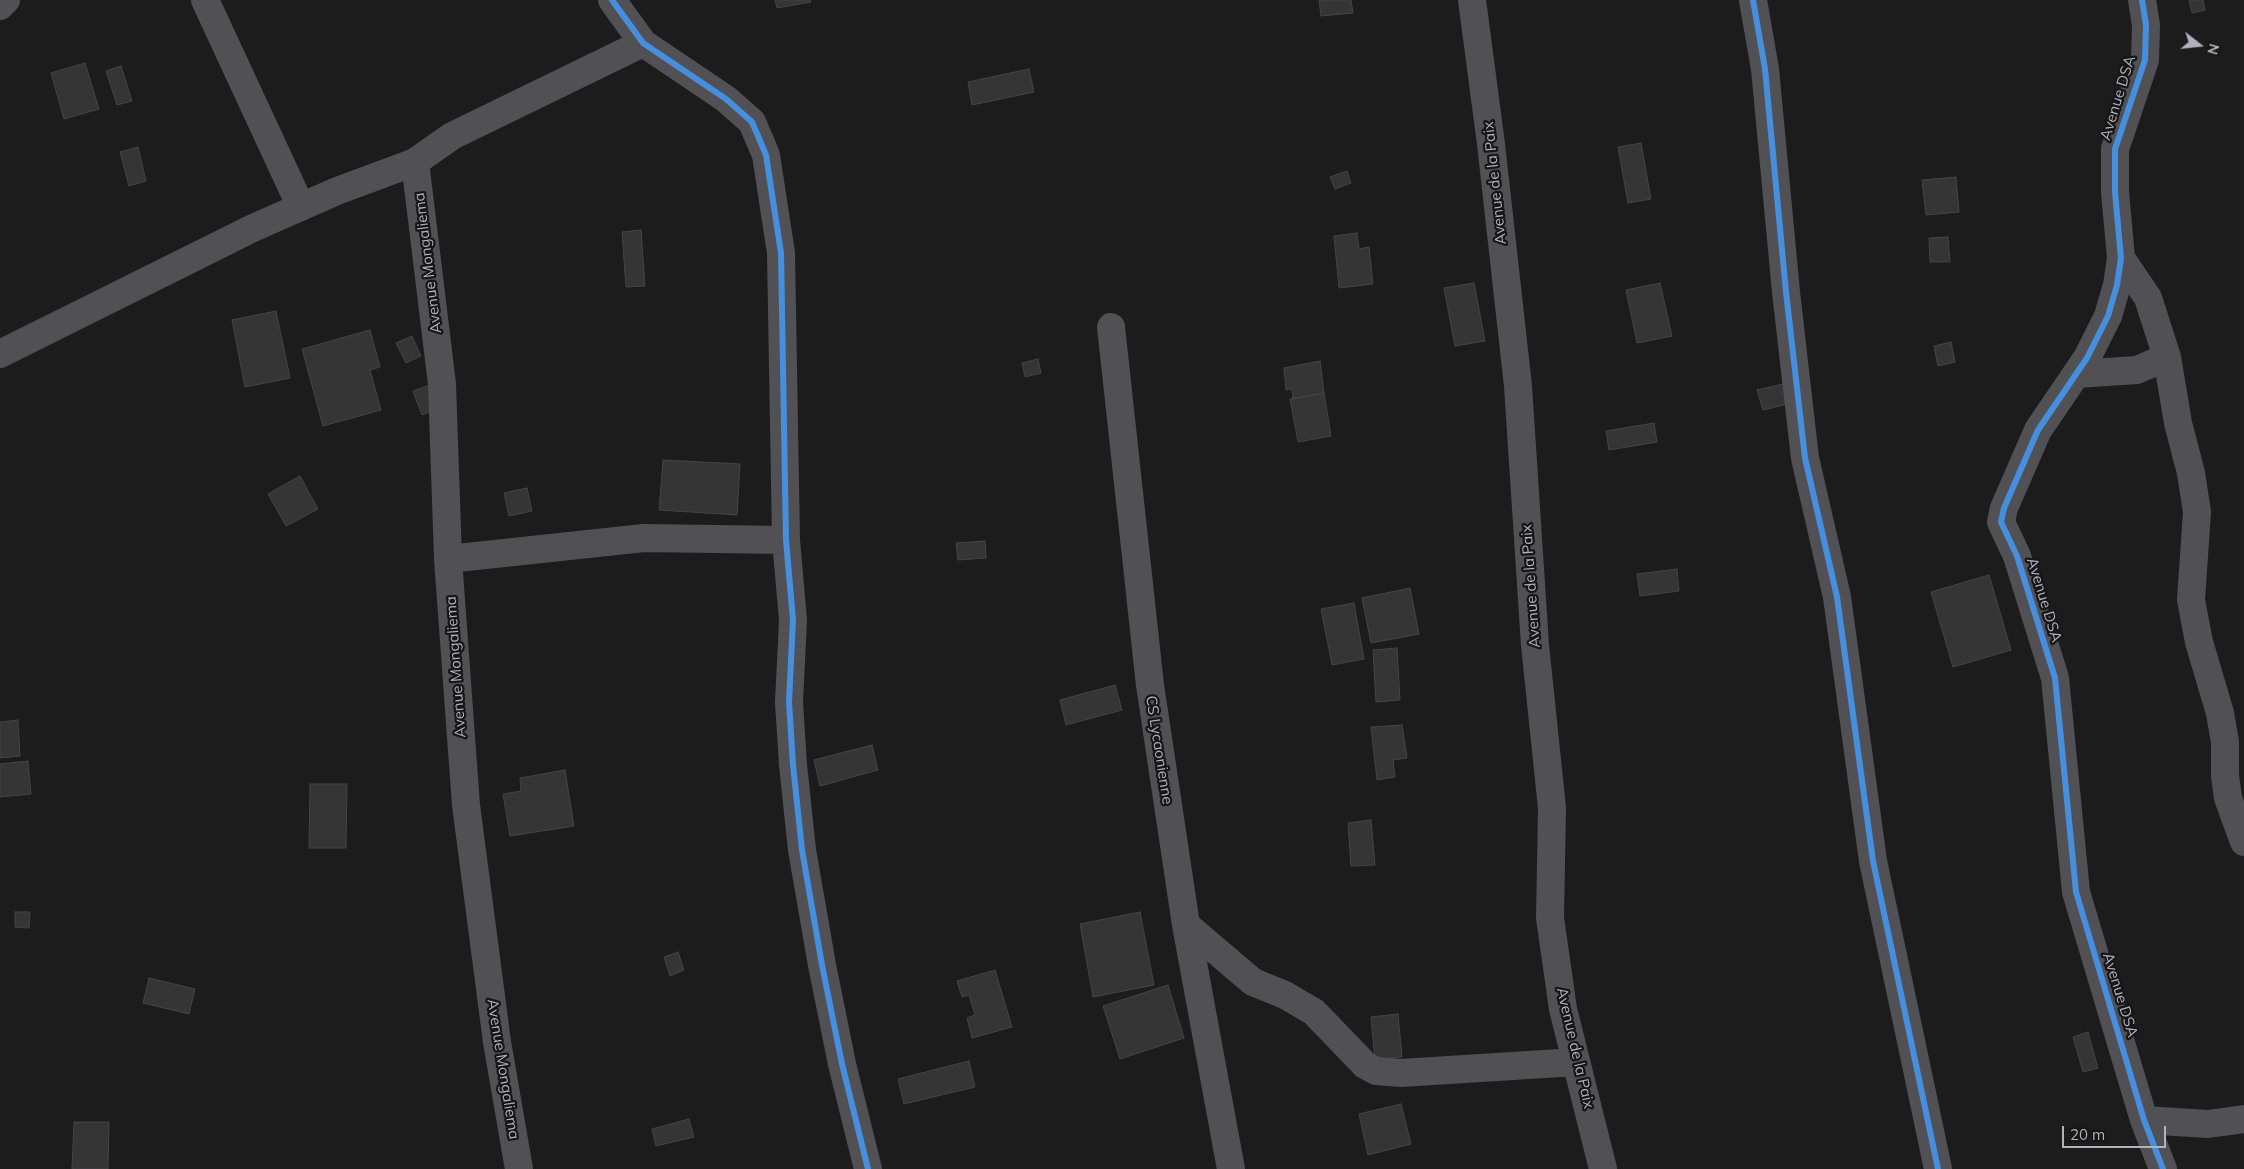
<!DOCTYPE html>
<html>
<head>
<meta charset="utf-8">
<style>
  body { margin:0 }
  #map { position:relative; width:2244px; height:1169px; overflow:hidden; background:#1c1c1c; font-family:Mulish,sans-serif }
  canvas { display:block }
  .north { position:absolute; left:2174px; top:20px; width:50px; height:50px; -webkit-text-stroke:4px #161618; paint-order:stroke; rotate:106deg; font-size:14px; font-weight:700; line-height:20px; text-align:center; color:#afb3bb }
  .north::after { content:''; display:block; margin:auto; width:18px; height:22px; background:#afb3bb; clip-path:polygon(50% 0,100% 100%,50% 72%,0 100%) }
  .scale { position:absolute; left:2062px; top:1126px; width:104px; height:22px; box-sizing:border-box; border:2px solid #afb3bb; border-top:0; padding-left:6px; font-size:15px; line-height:18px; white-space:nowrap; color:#afb3bb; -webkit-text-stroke:4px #161618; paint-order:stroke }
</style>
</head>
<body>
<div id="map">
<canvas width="2244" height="1169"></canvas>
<div class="north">N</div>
<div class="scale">20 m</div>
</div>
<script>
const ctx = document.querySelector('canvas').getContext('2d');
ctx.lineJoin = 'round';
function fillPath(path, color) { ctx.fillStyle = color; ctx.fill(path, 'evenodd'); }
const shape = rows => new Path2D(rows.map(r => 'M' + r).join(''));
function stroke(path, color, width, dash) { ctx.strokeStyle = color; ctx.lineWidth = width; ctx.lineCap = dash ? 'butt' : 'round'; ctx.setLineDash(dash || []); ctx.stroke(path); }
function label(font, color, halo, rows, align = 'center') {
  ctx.font = font + ' Mulish,sans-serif'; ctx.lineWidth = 4.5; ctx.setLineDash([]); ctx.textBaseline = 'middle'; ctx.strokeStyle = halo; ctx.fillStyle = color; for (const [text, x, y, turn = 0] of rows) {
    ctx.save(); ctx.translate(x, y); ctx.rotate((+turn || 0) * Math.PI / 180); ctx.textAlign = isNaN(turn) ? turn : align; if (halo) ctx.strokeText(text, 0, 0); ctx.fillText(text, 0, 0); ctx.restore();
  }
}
const building = shape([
  [775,0,810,0,811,2,777,8,775,0],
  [1319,0,1351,0,1353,13,1321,16,1319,0],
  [2189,0,2203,0,2205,10,2192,13,2189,0],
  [85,63,99,109,64,119,51,73,85,63],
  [121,66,132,101,117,105,106,71,121,66],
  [1029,69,1034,92,972,105,968,82,1029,69],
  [1641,143,1651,199,1628,203,1618,147,1641,143],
  [138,147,146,181,129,186,120,152,138,147],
  [1347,171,1351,183,1335,189,1330,177,1347,171],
  [1956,177,1959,212,1926,215,1922,180,1956,177],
  [641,230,645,286,626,287,622,232,641,230],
  [1357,233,1359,249,1369,247,1373,284,1339,288,1334,236,1357,233],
  [1948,237,1950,262,1930,262,1929,238,1948,237],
  [1474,283,1485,341,1455,346,1444,288,1474,283],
  [1660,283,1672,336,1637,343,1626,290,1660,283],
  [276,311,290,378,245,387,232,320,276,311],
  [370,330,380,367,370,370,381,410,323,426,302,349,370,330],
  [412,336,421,356,406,363,396,343,412,336],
  [1951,342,1955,362,1938,366,1934,346,1951,342],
  [1038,359,1041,373,1025,377,1022,363,1038,359],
  [1320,361,1324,393,1293,399,1292,389,1286,390,1284,368,1320,361],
  [432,384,441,407,422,415,413,391,432,384],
  [1783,384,1788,404,1763,410,1757,390,1783,384],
  [1324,393,1331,436,1298,442,1290,399,1324,393],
  [1654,423,1657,442,1609,450,1606,431,1654,423],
  [663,460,740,464,737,515,659,510,663,460],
  [300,476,318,509,286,526,268,494,300,476],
  [527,488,532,511,509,516,504,493,527,488],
  [985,541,986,558,958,560,956,543,985,541],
  [1677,569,1679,591,1640,596,1637,574,1677,569],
  [1989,575,2011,650,1953,667,1931,592,1989,575],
  [1410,588,1419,634,1371,643,1362,598,1410,588],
  [1354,603,1364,659,1332,665,1321,609,1354,603],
  [1397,648,1400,700,1376,702,1373,650,1397,648],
  [1115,685,1122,710,1066,725,1060,700,1115,685],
  [18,720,20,756,0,758,0,722,18,720],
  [1402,725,1407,758,1393,760,1395,777,1377,780,1371,727,1402,725],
  [872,745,878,770,820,786,814,760,872,745],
  [28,761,31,794,0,797,0,764,28,761],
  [565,770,574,826,510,836,503,794,521,791,520,778,565,770],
  [310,784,347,784,346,848,309,848,310,784],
  [1371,820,1375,865,1351,866,1348,823,1371,820],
  [15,912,30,912,29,928,15,927,15,912],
  [1140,912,1154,985,1093,997,1080,924,1140,912],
  [678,952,684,970,670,976,664,957,678,952],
  [995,970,1012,1027,972,1038,967,1018,975,1015,969,995,962,997,957,981,995,970],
  [149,978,195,989,189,1014,143,1003,149,978],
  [1168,985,1184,1038,1120,1059,1103,1006,1168,985],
  [1398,1014,1402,1057,1375,1060,1371,1017,1398,1014],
  [2088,1032,2098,1068,2083,1072,2073,1037,2088,1032],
  [969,1061,975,1087,904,1104,898,1079,969,1061],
  [1401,1104,1411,1144,1368,1155,1359,1114,1401,1104],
  [689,1119,694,1137,656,1146,652,1129,689,1119],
  [74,1122,109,1122,108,1169,72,1169,74,1122]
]);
const minor = shape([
  [205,0,301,207],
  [612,0,643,43,726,99,752,122,766,155,781,253,786,540,793,620,789,702,793,765,802,850,822,965,842,1064,868,1169],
  [1472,0,1491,144,1518,386,1535,645,1552,808,1550,918,1563,1009,1603,1169],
  [1753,0,1765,69,1786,292,1805,458,1837,597,1873,861,1938,1169],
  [2142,0,2146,25,2145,60,2115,149,2115,192,2121,258,2117,285,2108,316,2087,358,2038,430,2004,508,2001,522,2017,556,2055,678,2076,892,2144,1120,2163,1169],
  [0,6,6,0],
  [415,162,442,384,448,559,466,805,497,1042,519,1169],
  [2121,258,2148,298,2167,357,2178,423,2191,473,2197,512,2191,600,2199,642,2220,713,2225,742,2225,776,2228,798,2244,842],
  [1111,327,1150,685,1186,925,1231,1169],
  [0,354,253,228,337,191,415,162,452,136,643,43],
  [2076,374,2137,370,2167,357],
  [448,559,644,538,786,540],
  [1186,925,1253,982,1285,995,1314,1012,1365,1065,1376,1071,1401,1073,1576,1062],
  [2144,1120,2208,1124,2244,1119]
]);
const cycleway = shape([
  [612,0,643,43,726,99,752,122,766,155,781,253,786,540,793,620,789,702,793,765,802,850,822,965,842,1064,868,1169],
  [1753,0,1765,69,1786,292,1805,458,1837,597,1873,861,1938,1169],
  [2142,0,2146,25,2145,60,2115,149,2115,192,2121,258,2117,285,2108,316,2087,358,2038,430,2004,508,2001,522,2017,556,2055,678,2076,892,2144,1120,2163,1169]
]);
const streetNames = [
  ["Avenue DSA",2118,98,-73],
  ["Avenue de la Paix",1495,183,-96],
  ["Avenue Mongaliema",428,263,-97],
  ["Avenue de la Paix",1531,586,-94],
  ["Avenue DSA",2044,600,73],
  ["Avenue Mongaliema",456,667,-94],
  ["CS Lycaonienne",1159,750,81],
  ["Avenue DSA",2120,995,73],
  ["Avenue de la Paix",1575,1048,77],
  ["Avenue Mongaliema",503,1069,81]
];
fillPath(building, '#353536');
stroke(building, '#454548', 1);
stroke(minor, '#515155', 28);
stroke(cycleway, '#468fdf', 6);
label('15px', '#afb3bb', '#161618', streetNames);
</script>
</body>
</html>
